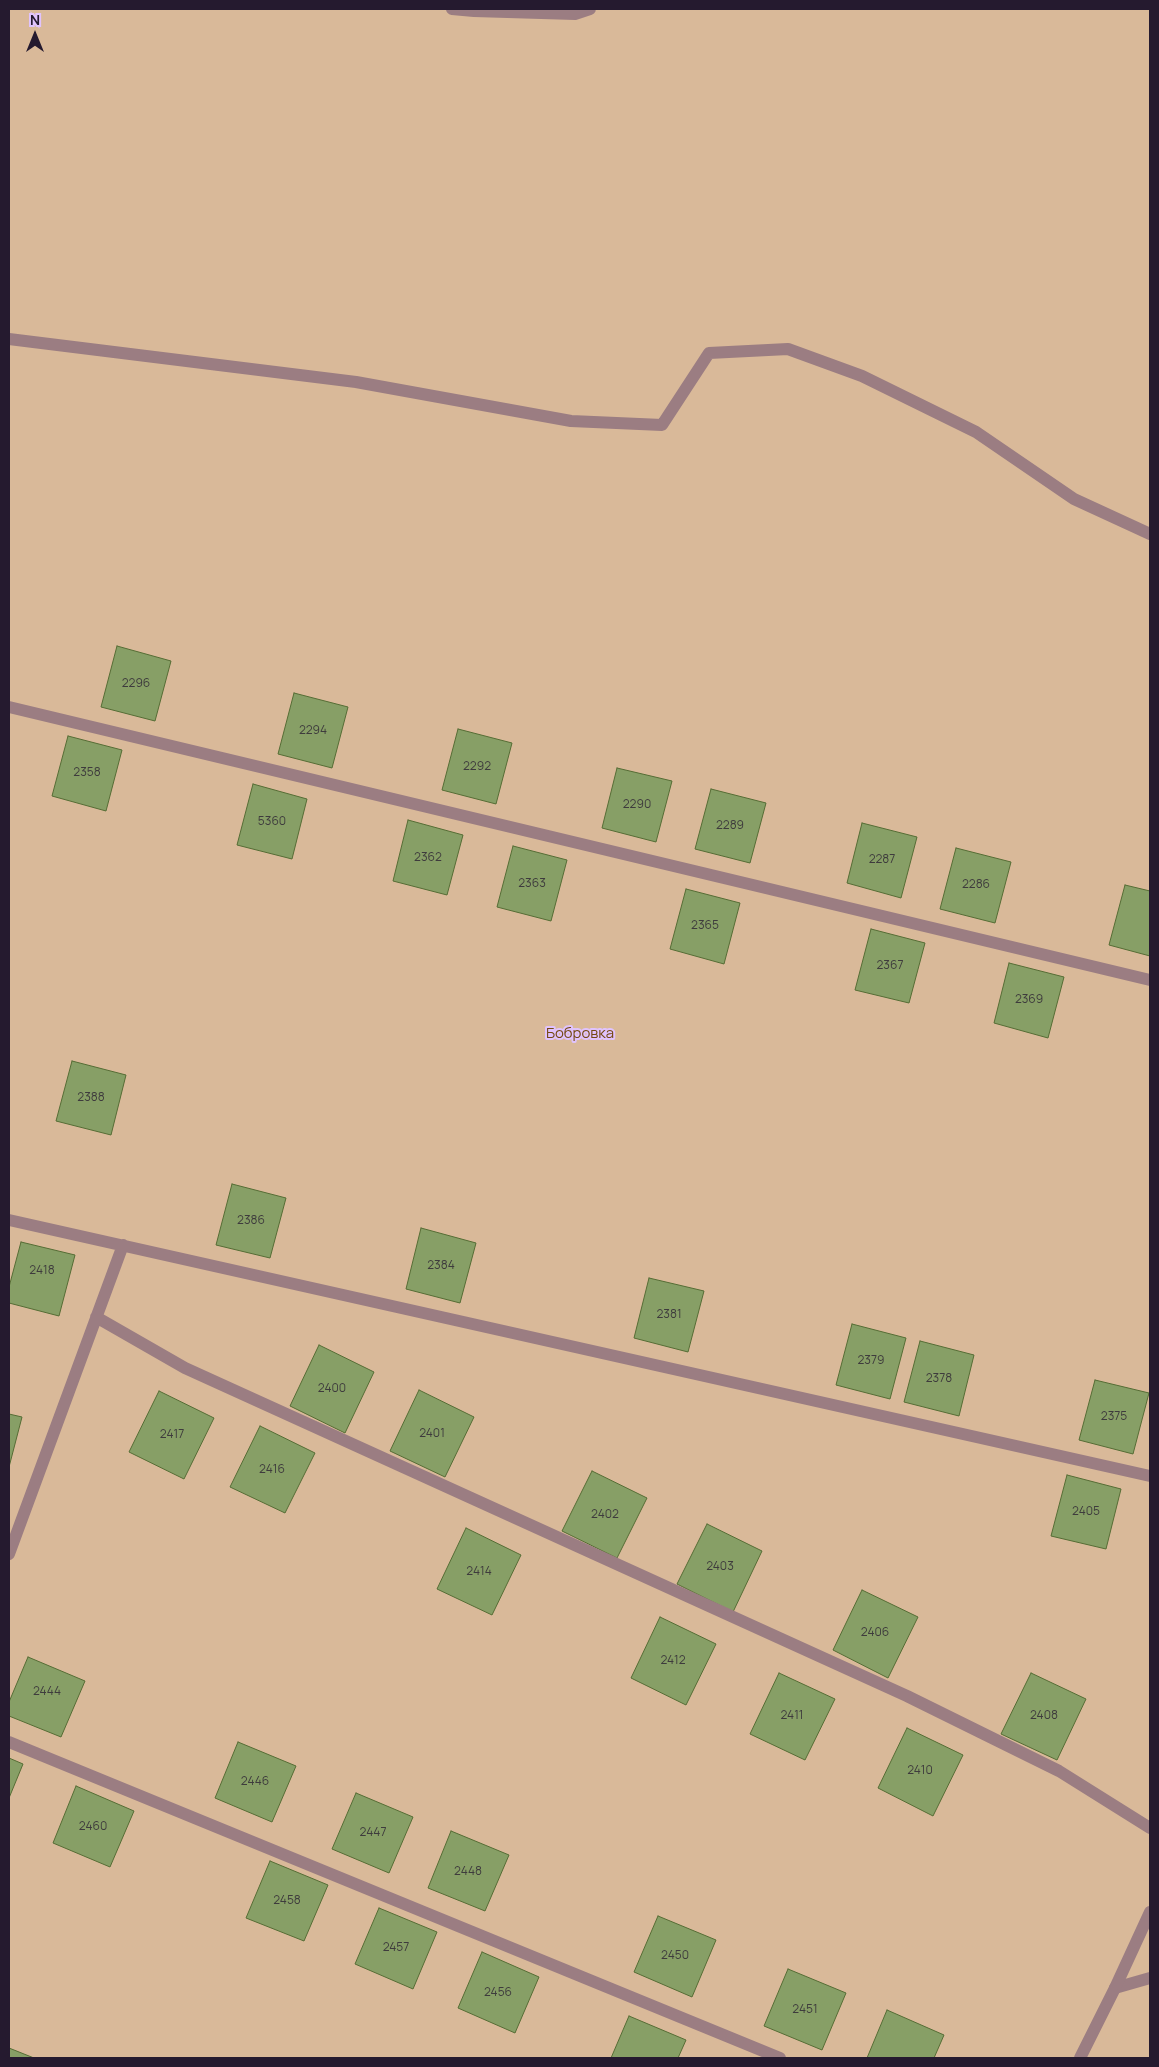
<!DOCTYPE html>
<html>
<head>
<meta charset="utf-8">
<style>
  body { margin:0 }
  #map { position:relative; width:1159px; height:2067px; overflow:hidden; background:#e0c3fd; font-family:Manrope,sans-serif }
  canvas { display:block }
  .frame { position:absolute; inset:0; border:10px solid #251a2f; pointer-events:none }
  .north { position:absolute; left:10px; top:10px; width:50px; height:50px; -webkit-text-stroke:4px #e0c3fd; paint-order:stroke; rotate:0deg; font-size:14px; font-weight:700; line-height:20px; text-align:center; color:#251a2f }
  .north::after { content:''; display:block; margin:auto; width:18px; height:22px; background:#251a2f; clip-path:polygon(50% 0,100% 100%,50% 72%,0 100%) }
</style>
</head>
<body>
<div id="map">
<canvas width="1159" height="2067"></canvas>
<div class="frame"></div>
<div class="north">N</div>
</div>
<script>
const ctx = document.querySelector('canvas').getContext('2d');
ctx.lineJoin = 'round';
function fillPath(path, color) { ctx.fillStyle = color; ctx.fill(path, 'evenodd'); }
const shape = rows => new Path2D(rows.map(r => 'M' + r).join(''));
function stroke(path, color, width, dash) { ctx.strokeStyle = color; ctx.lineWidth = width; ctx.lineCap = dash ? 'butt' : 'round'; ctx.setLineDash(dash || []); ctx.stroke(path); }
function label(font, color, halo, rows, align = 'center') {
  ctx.font = font + ' Manrope,sans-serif'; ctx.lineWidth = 4; ctx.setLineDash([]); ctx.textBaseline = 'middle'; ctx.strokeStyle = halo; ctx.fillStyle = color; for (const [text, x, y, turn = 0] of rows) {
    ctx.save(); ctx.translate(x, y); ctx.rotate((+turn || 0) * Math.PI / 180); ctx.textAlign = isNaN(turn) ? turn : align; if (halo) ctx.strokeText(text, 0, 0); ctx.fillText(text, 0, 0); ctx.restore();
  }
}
const green = shape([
  [9,9,1150,9,1150,2058,9,2058]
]);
const building = shape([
  [117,646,171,661,155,721,101,707,117,646],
  [294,693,348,707,332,768,278,754,294,693],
  [458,729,512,743,496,804,442,790,458,729],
  [68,736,122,750,106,811,52,796,68,736],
  [617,768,672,781,656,842,602,828,617,768],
  [253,784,307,799,292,859,237,845,253,784],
  [711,789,766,803,750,863,695,849,711,789],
  [408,820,463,835,447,895,393,881,408,820],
  [862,823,917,837,901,898,847,883,862,823],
  [513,846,567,860,551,921,497,907,513,846],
  [956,848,1011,862,995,923,940,909,956,848],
  [1125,885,1150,891,1150,956,1109,945,1125,885],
  [686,889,740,903,724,964,670,949,686,889],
  [871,929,925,943,909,1003,855,990,871,929],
  [1009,963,1064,977,1048,1038,994,1023,1009,963],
  [72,1061,126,1075,111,1135,56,1121,72,1061],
  [232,1184,286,1198,270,1258,216,1245,232,1184],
  [421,1228,476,1243,460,1303,406,1289,421,1228],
  [21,1242,75,1255,59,1316,9,1303,9,1287,21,1242],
  [649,1278,704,1291,688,1352,634,1338,649,1278],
  [852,1324,906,1338,890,1399,836,1385,852,1324],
  [920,1341,974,1355,959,1416,904,1402,920,1341],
  [319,1345,374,1372,345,1433,290,1406,319,1345],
  [1095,1380,1149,1393,1133,1454,1079,1440,1095,1380],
  [419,1390,474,1417,445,1477,390,1451,419,1390],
  [159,1391,214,1418,184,1479,129,1452,159,1391],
  [9,1414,22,1417,9,1467,9,1414],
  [260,1426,315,1453,285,1513,230,1487,260,1426],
  [592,1471,647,1498,617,1558,562,1531,592,1471],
  [1067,1475,1121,1489,1106,1549,1051,1536,1067,1475],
  [707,1524,762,1551,733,1612,677,1584,707,1524],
  [466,1528,521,1555,492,1615,437,1589,466,1528],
  [862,1590,918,1617,888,1678,833,1650,862,1590],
  [660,1617,716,1644,686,1705,631,1678,660,1617],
  [28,1657,85,1681,61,1737,9,1716,9,1702,28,1657],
  [779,1673,835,1699,805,1760,750,1734,779,1673],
  [1031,1673,1086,1699,1057,1760,1001,1734,1031,1673],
  [907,1728,963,1755,933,1816,878,1788,907,1728],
  [238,1742,296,1766,272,1822,215,1798,238,1742],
  [9,1758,23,1764,9,1798,9,1758],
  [76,1786,134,1811,110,1867,53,1843,76,1786],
  [356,1793,413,1817,389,1873,332,1849,356,1793],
  [451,1831,509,1855,485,1911,428,1888,451,1831],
  [270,1861,328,1885,304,1941,246,1918,270,1861],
  [379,1908,437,1932,413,1989,355,1964,379,1908],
  [658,1916,716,1940,692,1997,634,1972,658,1916],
  [482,1952,539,1977,515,2033,458,2008,482,1952],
  [788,1969,846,1993,822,2050,764,2026,788,1969],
  [887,2010,944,2035,934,2058,867,2058,887,2010],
  [629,2016,686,2040,678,2058,611,2058,629,2016],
  [9,2048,34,2058,9,2058,9,2048]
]);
const minor = shape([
  [452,9,474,11,575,14,590,9],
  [9,339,356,382,571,421,662,425,709,353,788,349,862,376,976,432,1074,499,1150,534],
  [9,707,1150,980],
  [9,1220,1150,1476],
  [96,1317,185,1368,907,1696,1059,1771,1150,1828],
  [9,1554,123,1245],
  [9,1742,780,2058],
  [1115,1988,1150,1978]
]);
const tertiary = shape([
  [1080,2058,1115,1988,1150,1912]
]);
const numberNames = [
  ["2296",136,684],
  ["2294",313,731],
  ["2292",477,767],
  ["2358",87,773],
  ["2290",637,805],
  ["5360",272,822],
  ["2289",730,826],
  ["2362",428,858],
  ["2287",882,860],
  ["2363",532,884],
  ["2286",976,885],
  ["2365",705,926],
  ["2367",890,966],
  ["2369",1029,1000],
  ["2388",91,1098],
  ["2386",251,1221],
  ["2384",441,1266],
  ["2418",42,1271],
  ["2381",669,1315],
  ["2379",871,1361],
  ["2378",939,1379],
  ["2400",332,1389],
  ["2375",1114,1417],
  ["2401",432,1434],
  ["2417",172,1435],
  ["2416",272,1470],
  ["2405",1086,1512],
  ["2402",605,1515],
  ["2403",720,1567],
  ["2414",479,1572],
  ["2406",875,1633],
  ["2412",673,1661],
  ["2444",47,1692],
  ["2411",792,1716],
  ["2408",1044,1716],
  ["2410",920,1771],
  ["2446",255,1782],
  ["2460",93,1827],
  ["2447",373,1833],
  ["2448",468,1872],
  ["2458",287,1901],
  ["2457",396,1948],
  ["2450",675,1956],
  ["2456",498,1993],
  ["2451",805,2010]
];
const parkNames = [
  ["Бобровка",580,1034]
];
fillPath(green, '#d9b999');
fillPath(building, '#879f66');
stroke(building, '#566d35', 1);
stroke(minor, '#9b7d82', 12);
stroke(tertiary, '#9b7d82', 12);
label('12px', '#3e3b3d', null, numberNames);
label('15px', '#744912', '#e0c3fd', parkNames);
</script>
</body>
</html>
